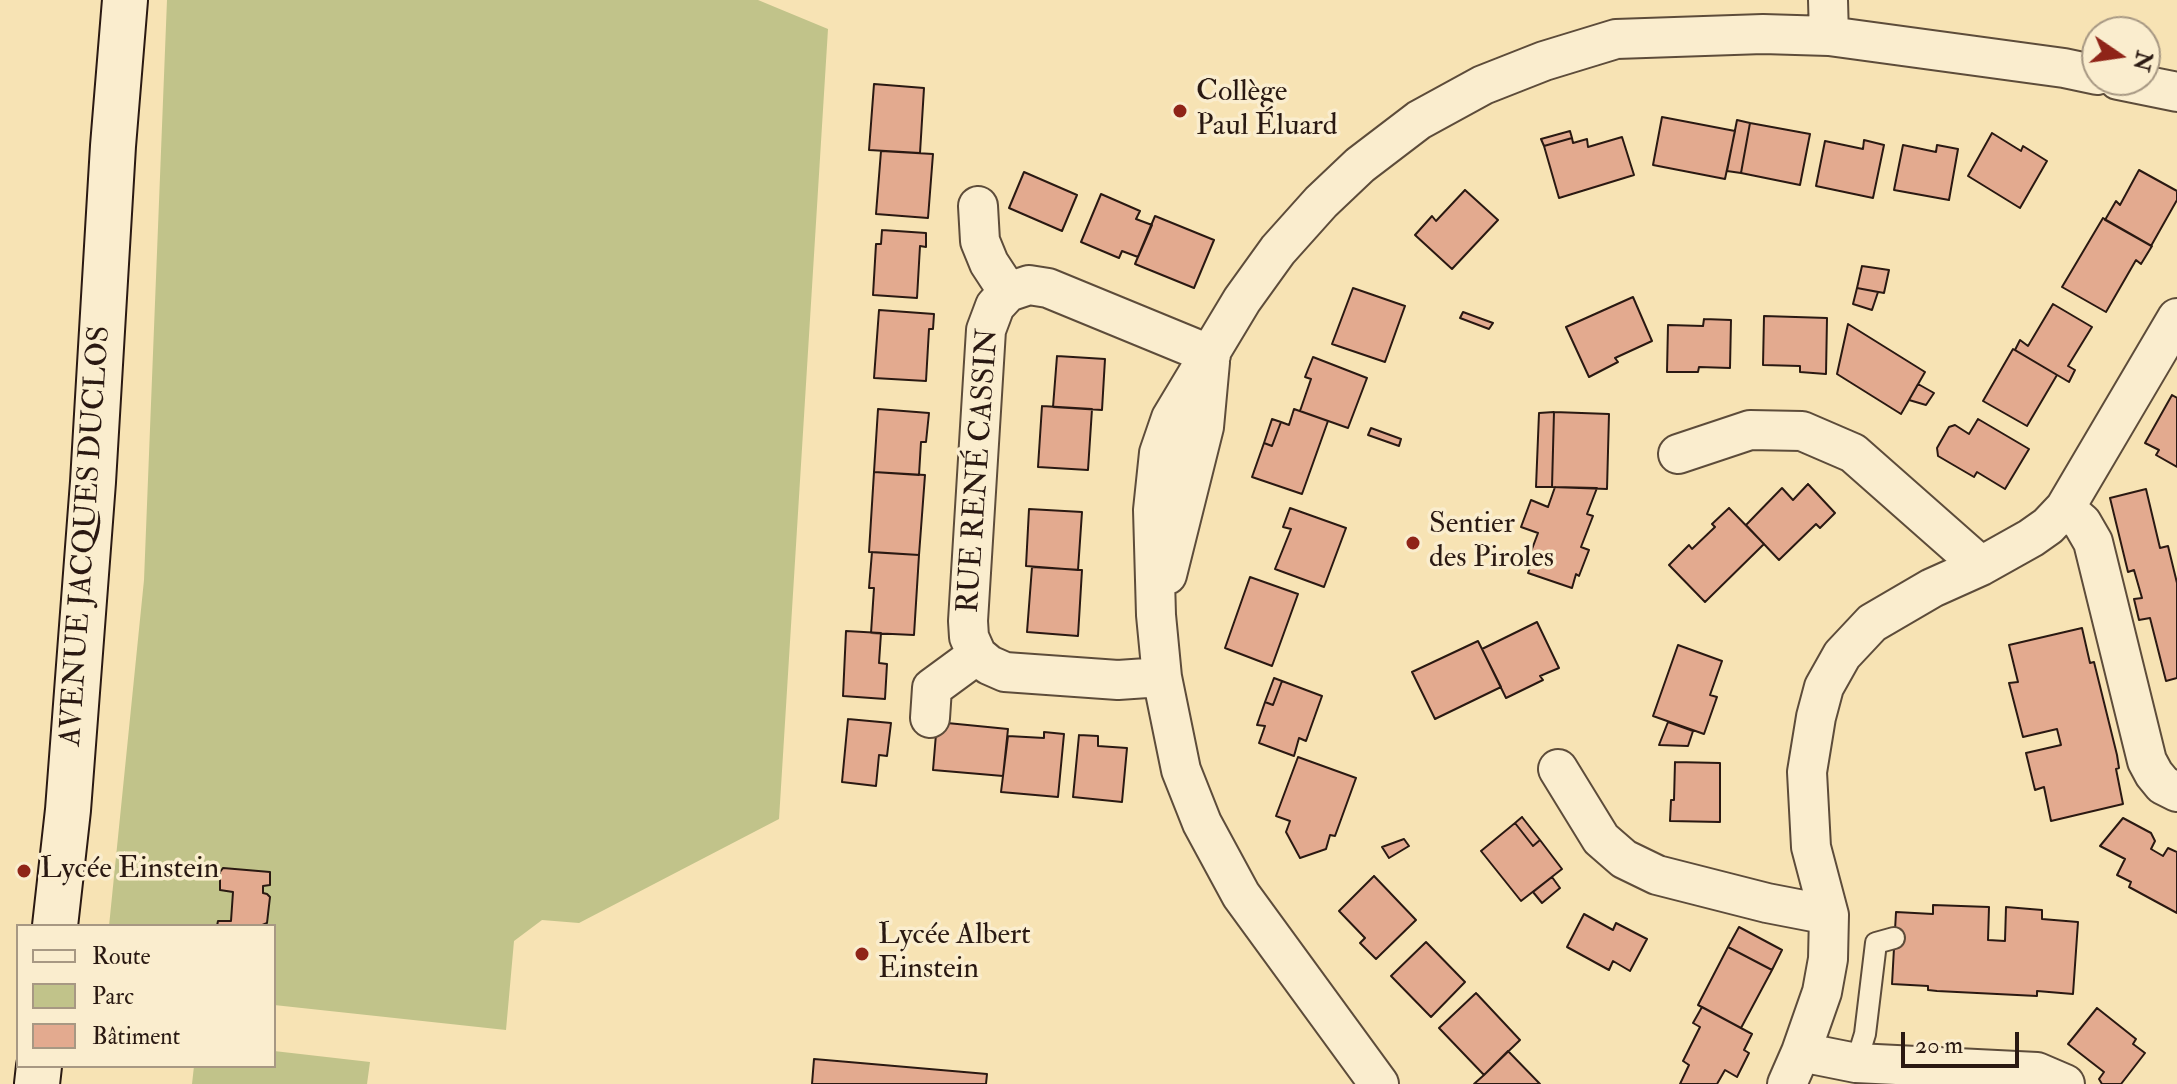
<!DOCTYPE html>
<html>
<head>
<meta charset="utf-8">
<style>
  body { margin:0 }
  #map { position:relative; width:2177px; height:1084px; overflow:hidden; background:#f7e3b4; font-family:"IM FELL Double Pica",serif }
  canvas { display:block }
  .legend { position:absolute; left:16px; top:924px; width:260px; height:144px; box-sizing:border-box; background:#faedce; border:2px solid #a79883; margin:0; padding:10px 14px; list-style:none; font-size:24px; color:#2a1912 }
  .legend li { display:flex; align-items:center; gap:16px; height:40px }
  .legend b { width:40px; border:2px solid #a79883 }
  .north { position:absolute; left:2081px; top:16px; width:80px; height:80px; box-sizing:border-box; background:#faedce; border:2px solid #a79883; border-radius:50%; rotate:103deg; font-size:22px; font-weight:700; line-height:32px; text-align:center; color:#2a1912 }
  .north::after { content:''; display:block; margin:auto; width:28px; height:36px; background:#8f2418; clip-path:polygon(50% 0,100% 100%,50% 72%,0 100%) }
  .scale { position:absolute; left:1901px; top:1032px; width:118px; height:36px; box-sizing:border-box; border:4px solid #2a1912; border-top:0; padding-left:10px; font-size:24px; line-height:28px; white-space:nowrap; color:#2a1912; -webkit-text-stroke:6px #faedce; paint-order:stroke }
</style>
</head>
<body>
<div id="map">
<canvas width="2177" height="1084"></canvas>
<ul class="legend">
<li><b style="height:10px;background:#faedce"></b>Route</li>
<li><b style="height:22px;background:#c1c38a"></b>Parc</li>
<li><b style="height:22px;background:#e3aa8f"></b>Bâtiment</li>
</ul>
<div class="north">N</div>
<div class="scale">20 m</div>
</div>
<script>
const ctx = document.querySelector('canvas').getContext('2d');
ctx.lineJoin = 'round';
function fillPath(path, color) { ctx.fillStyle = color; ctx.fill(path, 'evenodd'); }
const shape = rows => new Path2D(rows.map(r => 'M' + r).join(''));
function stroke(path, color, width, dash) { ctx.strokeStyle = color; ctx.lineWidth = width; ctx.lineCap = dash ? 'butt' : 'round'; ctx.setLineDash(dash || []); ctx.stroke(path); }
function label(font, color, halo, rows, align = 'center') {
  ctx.font = font + ' "IM FELL Double Pica",serif'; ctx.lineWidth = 7; ctx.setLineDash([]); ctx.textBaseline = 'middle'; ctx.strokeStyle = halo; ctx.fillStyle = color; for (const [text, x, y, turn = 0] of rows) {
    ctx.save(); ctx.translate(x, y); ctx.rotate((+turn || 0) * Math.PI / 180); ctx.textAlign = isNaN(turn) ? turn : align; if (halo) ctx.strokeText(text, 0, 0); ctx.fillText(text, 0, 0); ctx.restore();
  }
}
const green = shape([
  [167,0,758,0,828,29,779,819,579,923,542,920,514,941,506,1030,274,1005,274,926,109,926,144,580],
  [274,1051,370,1062,367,1084,192,1084,194,1066,274,1066]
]);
const building = shape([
  [874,84,924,88,920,153,869,150,874,84],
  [1662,117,1735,131,1725,179,1653,165,1662,117],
  [1737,120,1750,123,1741,173,1727,171,1737,120],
  [1750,123,1810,134,1800,185,1741,173,1750,123],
  [1570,131,1572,138,1544,146,1541,139,1570,131],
  [1992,133,2021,151,2023,146,2047,161,2020,208,1968,176,1992,133],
  [1622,137,1634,175,1559,198,1544,146,1572,138,1573,143,1587,139,1588,147,1622,137],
  [1864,140,1884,145,1873,198,1816,186,1825,141,1863,149,1864,140],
  [1903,145,1936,152,1937,145,1958,149,1949,200,1894,190,1903,145],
  [881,151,933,154,928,218,876,214,881,151],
  [2139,170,2177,191,2177,200,2151,246,2105,220,2116,201,2120,205,2139,170],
  [1024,172,1077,195,1062,231,1009,208,1024,172],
  [1465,190,1498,220,1452,269,1415,235,1432,216,1436,221,1465,190],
  [1101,194,1140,211,1136,219,1152,225,1138,257,1122,251,1119,258,1081,242,1101,194],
  [1155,216,1214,240,1194,288,1135,264,1155,216],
  [2103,218,2152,246,2141,264,2136,260,2106,312,2062,287,2103,218],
  [882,230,926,233,926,247,920,246,917,298,873,295,876,244,881,244,882,230],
  [1862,266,1889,270,1884,293,1857,288,1862,266],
  [1353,288,1405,306,1385,362,1332,344,1353,288],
  [1857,288,1878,292,1872,310,1853,304,1857,288],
  [1633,297,1652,341,1615,358,1618,362,1589,377,1566,327,1633,297],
  [2053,304,2092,327,2068,366,2075,370,2069,382,2015,350,2020,340,2028,346,2053,304],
  [879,310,934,314,933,329,929,329,926,381,874,378,879,310],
  [1463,312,1493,323,1489,329,1460,318,1463,312],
  [1764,316,1827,318,1826,374,1800,372,1800,366,1763,365,1764,316],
  [1704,319,1731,320,1730,368,1699,367,1698,372,1667,372,1668,325,1703,326,1704,319],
  [1848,324,1925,372,1901,414,1837,374,1848,324],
  [2013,349,2057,375,2027,426,1983,401,2013,349],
  [1057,356,1105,359,1102,410,1053,407,1057,356],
  [1313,357,1367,378,1348,428,1300,411,1311,379,1305,377,1313,357],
  [1918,384,1934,393,1926,405,1909,400,1918,384],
  [2172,395,2177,398,2177,467,2156,455,2159,450,2145,443,2172,395],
  [1042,406,1092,409,1088,470,1038,467,1042,406],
  [878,409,929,413,926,442,921,442,919,475,874,472,878,409],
  [1294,409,1328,421,1302,494,1252,477,1264,443,1272,446,1281,422,1289,425,1294,409],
  [1554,412,1552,487,1536,487,1539,413,1554,412],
  [1554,412,1609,414,1607,489,1552,487,1554,412],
  [1272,419,1281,422,1272,446,1264,443,1272,419],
  [1978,419,2029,449,2005,489,1977,472,1974,477,1938,456,1937,448,1949,427,1955,425,1969,434,1978,419],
  [1371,428,1401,439,1399,446,1368,435,1371,428],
  [874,472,925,475,919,555,869,552,874,472],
  [1808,484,1835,513,1820,528,1816,524,1779,560,1746,525,1782,488,1793,500,1808,484],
  [1555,487,1597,488,1587,514,1593,516,1581,547,1589,550,1579,576,1576,574,1572,588,1528,573,1534,558,1529,557,1538,533,1521,527,1531,500,1548,507,1555,487],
  [2146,489,2160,548,2168,546,2177,583,2177,678,2166,681,2150,618,2139,620,2134,599,2142,598,2134,570,2128,572,2110,498,2146,489],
  [1290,508,1346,528,1324,587,1275,569,1291,529,1283,527,1290,508],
  [1729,508,1764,544,1705,602,1669,565,1689,545,1692,549,1715,527,1712,524,1729,508],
  [1029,509,1082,512,1078,570,1026,566,1029,509],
  [872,552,919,555,914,635,871,633,874,588,869,588,872,552],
  [1032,567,1082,570,1078,636,1027,632,1032,567],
  [1250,577,1298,594,1272,666,1225,648,1250,577],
  [1537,622,1559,668,1540,676,1543,680,1506,698,1482,649,1537,622],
  [2082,628,2090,663,2094,662,2117,755,2119,768,2116,769,2123,804,2051,821,2044,787,2035,790,2026,753,2061,745,2057,729,2023,737,2009,683,2018,682,2009,645,2082,628],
  [846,631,881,633,879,663,887,664,885,699,843,696,846,631],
  [1478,641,1501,687,1435,719,1412,672,1478,641],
  [1678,645,1722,661,1710,695,1717,697,1704,734,1653,716,1678,645],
  [1274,678,1282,681,1273,705,1265,702,1274,678],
  [1282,681,1322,696,1306,741,1299,738,1294,756,1259,743,1265,726,1257,725,1265,702,1273,705,1282,681],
  [848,719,891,723,887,756,879,755,876,786,842,782,848,719],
  [937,722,1008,729,1003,776,933,770,937,722],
  [1668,722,1693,731,1688,746,1659,745,1668,722],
  [1044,732,1064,734,1058,797,1001,792,1008,736,1044,738,1044,732],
  [1079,735,1098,736,1098,746,1127,748,1122,802,1073,797,1079,735],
  [1298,757,1356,778,1335,836,1330,835,1326,849,1300,858,1286,832,1290,821,1276,816,1298,757],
  [1675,762,1720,763,1720,822,1670,821,1671,800,1674,800,1675,762],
  [1522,817,1540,840,1533,846,1515,823,1522,817],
  [2123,818,2151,833,2155,841,2151,849,2163,856,2168,848,2177,852,2177,913,2129,887,2131,882,2117,875,2125,859,2100,846,2123,818],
  [1515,823,1533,846,1540,840,1562,869,1521,901,1481,851,1515,823],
  [1404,839,1409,846,1389,858,1382,847,1404,839],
  [223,868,270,872,270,885,263,886,263,893,267,894,270,897,267,923,260,926,217,926,218,921,231,921,233,892,220,890,220,872,223,868],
  [1374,876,1416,920,1376,959,1360,943,1365,938,1339,911,1374,876],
  [1552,877,1560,888,1542,903,1533,892,1552,877],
  [1933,905,1989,907,1988,940,2005,941,2006,907,2042,910,2042,919,2078,922,2073,994,2037,991,2037,996,1937,991,1928,990,1928,986,1892,984,1896,912,1933,914,1933,905],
  [1584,914,1613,930,1616,923,1647,939,1630,971,1613,961,1609,970,1567,947,1584,914],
  [1739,927,1782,950,1772,970,1728,947,1739,927],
  [1426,942,1465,982,1431,1017,1391,976,1426,942],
  [1728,947,1772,970,1741,1028,1698,1005,1728,947],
  [1476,993,1520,1040,1484,1075,1439,1028,1476,993],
  [1702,1007,1752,1034,1744,1050,1749,1053,1737,1077,1725,1070,1717,1084,1680,1084,1689,1065,1683,1061,1700,1027,1693,1023,1702,1007],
  [2097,1008,2136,1039,2133,1044,2145,1053,2121,1084,2102,1084,2099,1079,2104,1072,2068,1044,2097,1008],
  [1508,1051,1540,1084,1474,1084,1484,1075,1508,1051],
  [814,1059,987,1074,986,1084,812,1084,814,1059]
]);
const service = shape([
  [1856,1063,1865,1034,1876,943,1894,938]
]);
const minor = shape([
  [1828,0,1829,36],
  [2118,80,2177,92],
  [978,206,980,241,989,263,1008,292],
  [1678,454,1750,430,1802,431,1853,453,1981,566],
  [2065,508,2082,523,2093,542,2147,761,2154,774,2163,785,2177,792],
  [1167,575,1204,427,1210,362],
  [1162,677,1118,680,1005,672,989,665,977,655,969,637,968,621,986,330,995,306,1008,292,1029,285,1048,288,1211,355],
  [930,718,932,688,977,655],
  [1558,769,1601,839,1624,859,1657,875,1767,903,1829,915],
  [1801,1052,1856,1063,2037,1072,2065,1084],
  [1379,1084,1241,895,1202,823,1181,770,1162,677,1156,615,1153,510,1159,453,1171,418,1242,300,1278,250,1321,202,1360,165,1419,120,1483,85,1544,61,1616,39,1763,34,1829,36,2064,68,2097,75],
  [1787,1084,1801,1052,1822,992,1828,959,1829,915,1811,847,1807,772,1816,717,1824,687,1842,655,1872,623,1932,588,1981,566,2031,538,2048,526,2065,508,2177,318]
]);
const secondary = shape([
  [55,926,68,810,93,482,113,146,125,0],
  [37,1084,39,1066]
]);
const markers = [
  [1180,111,8,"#8f2418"],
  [1413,543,8,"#8f2418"],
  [24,871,8,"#8f2418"],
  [862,954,8,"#8f2418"]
];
const poiNames = [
  ["Collège",1196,94],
  ["Paul Éluard",1196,128],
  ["Sentier",1429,526],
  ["des Piroles",1429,560],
  ["Lycée Einstein",40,871],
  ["Lycée Albert",878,937],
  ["Einstein",878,971]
];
const streetNames = [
  ["RUE RENÉ CASSIN",980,471,-86],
  ["AVENUE JACQUES DUCLOS",87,536,-86]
];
fillPath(green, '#c1c38a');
fillPath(building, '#e3aa8f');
stroke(building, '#2a1912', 2);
stroke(service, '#5d4c3a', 24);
stroke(minor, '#5d4c3a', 42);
stroke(secondary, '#2a1912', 48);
stroke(service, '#faedce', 20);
stroke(minor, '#faedce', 38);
stroke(secondary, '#faedce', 44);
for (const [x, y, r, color] of markers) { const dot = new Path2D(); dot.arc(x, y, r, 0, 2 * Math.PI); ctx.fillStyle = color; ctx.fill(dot); stroke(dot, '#faedce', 3); }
label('30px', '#2a1912', '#faedce', poiNames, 'left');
label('30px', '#2a1912', '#faedce', streetNames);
</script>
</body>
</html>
